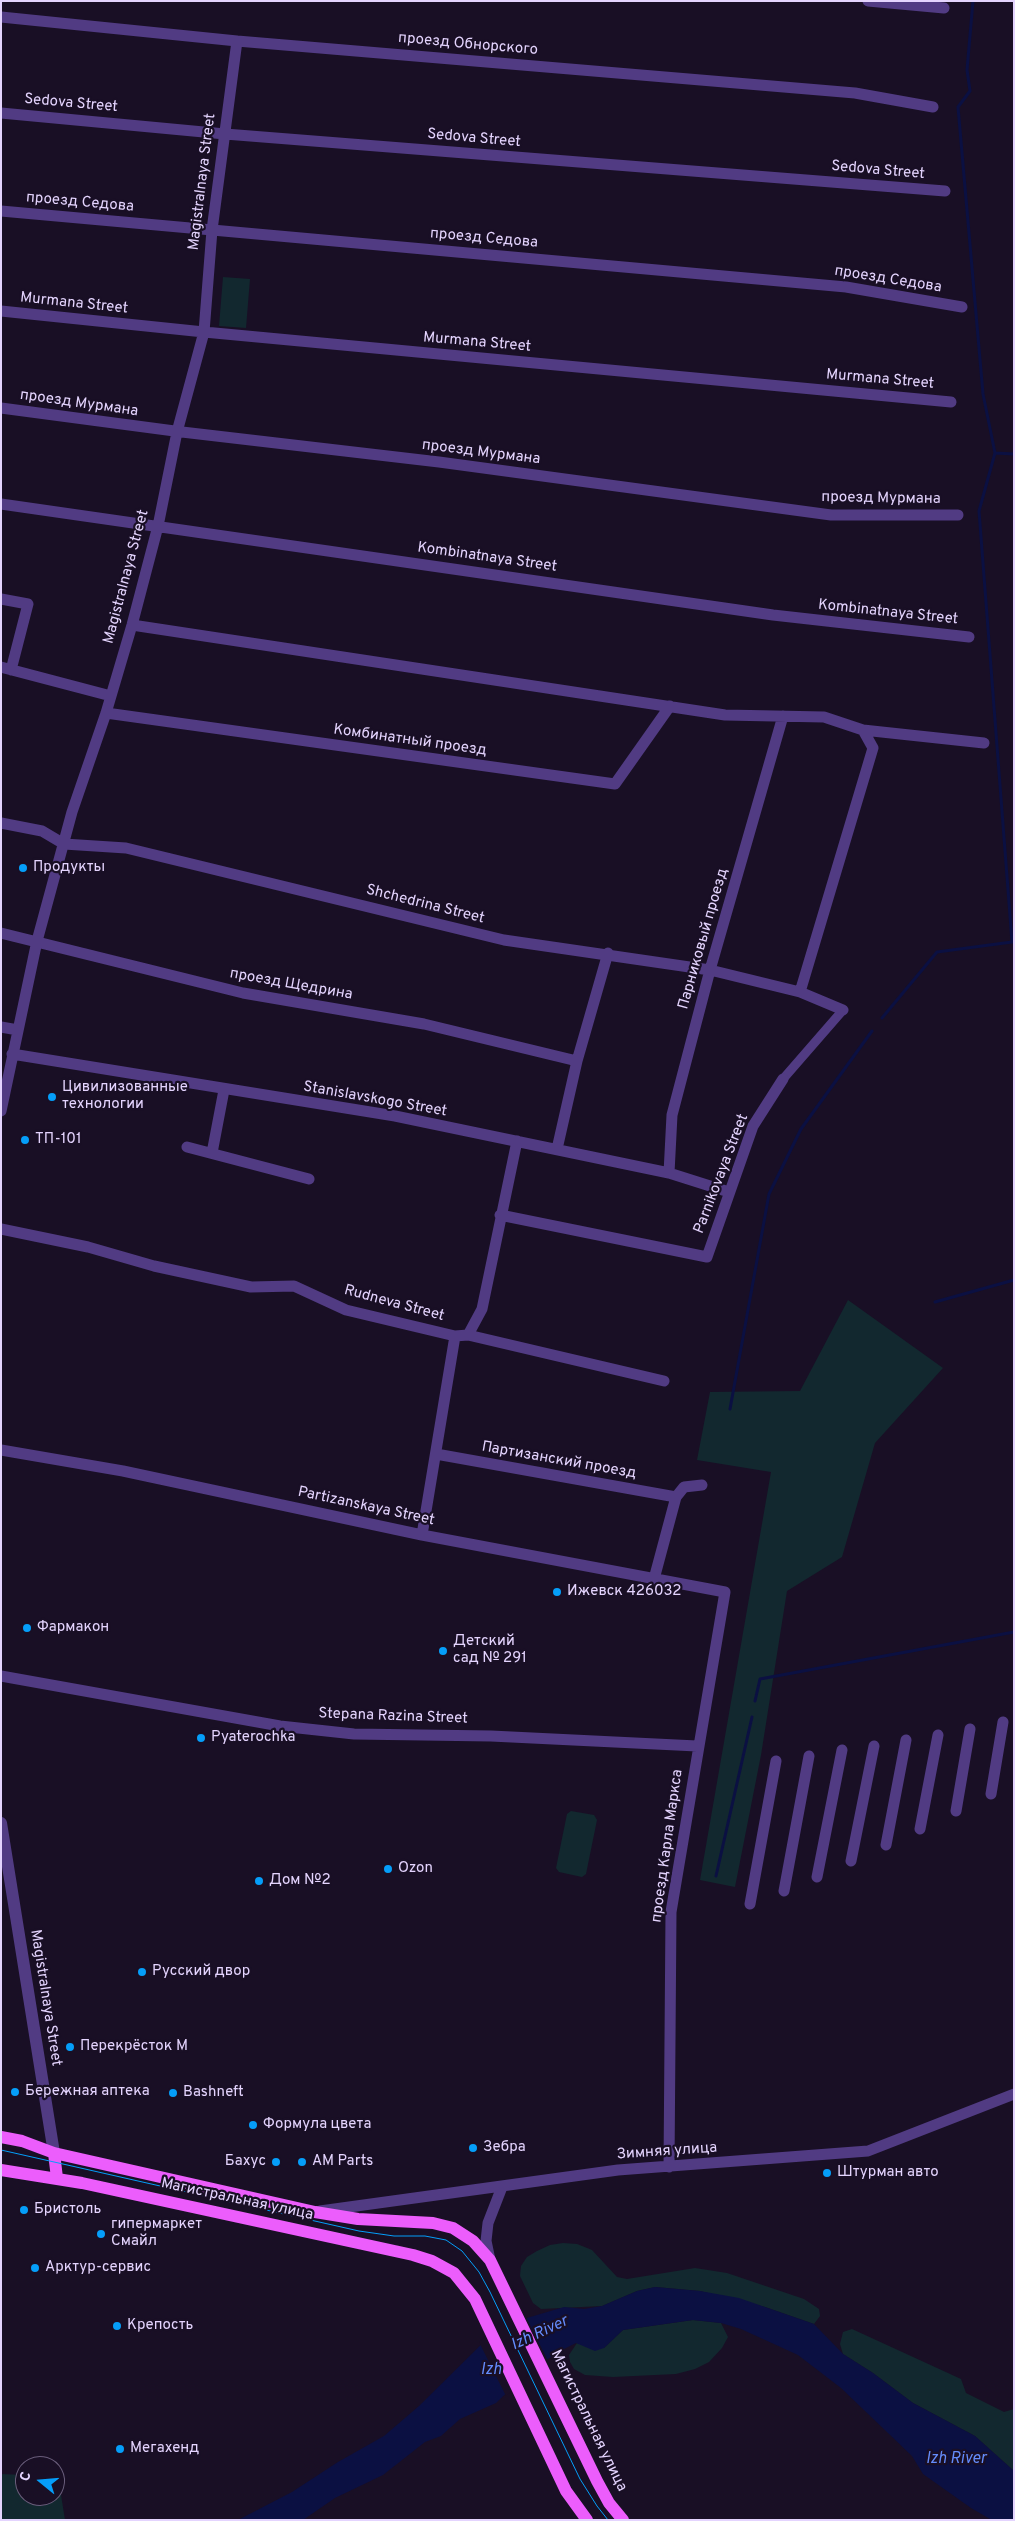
<!DOCTYPE html>
<html>
<head>
<meta charset="utf-8">
<style>
  body { margin:0 }
  #map { position:relative; width:1015px; height:2521px; overflow:hidden; background:#190f25; font-family:Overpass,sans-serif }
  canvas { display:block }
  .frame { position:absolute; inset:0; border:2px solid #e4d4fe; pointer-events:none }
  .north { position:absolute; left:15px; top:2456px; width:50px; height:50px; box-sizing:border-box; background:#190f25; border:1px solid #6a5e7c; border-radius:50%; rotate:287deg; font-size:14px; font-weight:700; line-height:20px; text-align:center; color:#e4d4fe }
  .north::after { content:''; display:block; margin:auto; width:18px; height:22px; background:#059ef9; clip-path:polygon(50% 0,100% 100%,50% 72%,0 100%) }
</style>
</head>
<body>
<div id="map">
<canvas width="1015" height="2521"></canvas>
<div class="frame"></div>
<div class="north">С</div>
</div>
<script>
const ctx = document.querySelector('canvas').getContext('2d');
ctx.lineJoin = 'round';
function fillPath(path, color) { ctx.fillStyle = color; ctx.fill(path, 'evenodd'); }
const shape = rows => new Path2D(rows.map(r => 'M' + r).join(''));
function stroke(path, color, width, dash) { ctx.strokeStyle = color; ctx.lineWidth = width; ctx.lineCap = dash ? 'butt' : 'round'; ctx.setLineDash(dash || []); ctx.stroke(path); }
function label(font, color, halo, rows, align = 'center') {
  ctx.font = font + ' Overpass,sans-serif'; ctx.lineWidth = 4.5; ctx.setLineDash([]); ctx.textBaseline = 'middle'; ctx.strokeStyle = halo; ctx.fillStyle = color; for (const [text, x, y, turn = 0] of rows) {
    ctx.save(); ctx.translate(x, y); ctx.rotate((+turn || 0) * Math.PI / 180); ctx.textAlign = isNaN(turn) ? turn : align; if (halo) ctx.strokeText(text, 0, 0); ctx.fillText(text, 0, 0); ctx.restore();
  }
}
const green = shape([
  [223,277,250,279,246,328,219,326],
  [848,1300,943,1368,875,1443,842,1557,787,1591,761,1755,735,1887,700,1880,771,1472,697,1460,710,1392,800,1391],
  [571,1811,594,1815,597,1820,586,1874,582,1877,559,1872,556,1868,567,1814],
  [563,2243,577,2244,592,2250,617,2277,627,2279,695,2268,727,2273,804,2299,819,2309,820,2316,814,2324,765,2307,700,2291,655,2287,637,2291,602,2306,541,2309,533,2303,520,2276,521,2266,527,2257,537,2251,550,2245],
  [693,2320,721,2323,728,2337,722,2348,709,2362,695,2369,676,2374,613,2377,585,2375,574,2369,570,2362,569,2355,577,2343,604,2348,623,2330],
  [852,2329,961,2379,966,2393,1004,2412,1014,2409,1014,2471,975,2436,913,2403,873,2373,843,2354,840,2344,843,2332],
  [1,2474,25,2475,25,2496,55,2496,55,2476,58,2476,65,2520,1,2520]
]);
const water = shape([
  [655,2287,700,2291,739,2298,814,2324,843,2354,873,2373,913,2403,975,2436,1014,2471,1014,2520,990,2519,971,2508,923,2474,912,2456,841,2388,798,2355,741,2329,721,2323,693,2320,623,2330,604,2348,595,2351,576,2343,558,2352,524,2376,496,2403,460,2419,441,2436,425,2442,383,2475,335,2498,303,2520,238,2520,292,2492,338,2462,384,2436,419,2406,500,2326,564,2307,584,2309,602,2306,637,2291]
]);
const pier = shape([
  [525,2315,548,2361,525,2378,506,2396,479,2342,499,2323]
]);
const stream = shape([
  [973,1,967,70,970,91,958,107,983,394,995,453,979,511,1012,942],
  [995,453,1014,454],
  [882,1018,937,952,1012,942],
  [935,1302,1014,1280],
  [730,1409,769,1194,801,1129,872,1031],
  [755,1701,760,1679,1014,1632],
  [716,1876,752,1717]
]);
const pedestrian = shape([
  [783,1079,843,1010]
]);
const minor = shape([
  [868,1,944,8],
  [1,17,237,41,855,93,933,107],
  [1,113,225,134,945,191],
  [1,211,846,287,962,307],
  [1,311,204,332,951,402],
  [1,408,182,432,439,462,831,515,958,515],
  [1,504,773,615,969,637],
  [1,599,28,604,11,670],
  [132,625,725,715,824,717,863,730,984,743],
  [1,667,111,696],
  [106,713,615,784,670,706],
  [1,823,42,831,64,844,126,848,504,940,710,970,800,992,843,1010],
  [1,933,243,993,424,1024,577,1061],
  [800,992,873,748,863,730],
  [1,1027,18,1030],
  [12,1054,395,1116,669,1173,729,1192],
  [1,1111,37,941,72,812,106,713,132,625,158,526,177,432,204,332,212,230,237,41],
  [187,1147,309,1179],
  [557,1149,577,1061,608,953],
  [212,1153,224,1090],
  [669,1173,672,1115,710,970,783,716],
  [500,1215,707,1257,753,1126,783,1079],
  [1,1229,88,1247,154,1266,251,1287,294,1286,346,1310,455,1336,468,1335,664,1381],
  [468,1335,482,1309,517,1141],
  [1,1450,123,1471,422,1535,725,1592,671,1912,669,2167],
  [436,1454,676,1497],
  [422,1535,455,1336],
  [654,1579,676,1497,684,1487,702,1485],
  [1,1676,280,1726,354,1734,491,1736,697,1746],
  [991,1794,1003,1722],
  [956,1811,970,1729],
  [920,1829,938,1735],
  [886,1845,906,1740],
  [851,1861,874,1746],
  [817,1877,842,1750],
  [784,1891,809,1756],
  [750,1904,776,1761],
  [320,2211,618,2170,868,2151,1014,2094],
  [490,2260,486,2241,488,2223,502,2187]
]);
const tertiary = shape([
  [1,1823,54,2153]
]);
const primary = shape([
  [1,2137,22,2141,54,2153,315,2212,358,2219,433,2223,453,2228,473,2241,490,2260,597,2481,609,2503,623,2520],
  [54,2153,57,2178],
  [1,2170,82,2183,413,2255,432,2261,454,2273,475,2299,566,2491,587,2520]
]);
const tram = shape([
  [1,2150,359,2231,394,2236,425,2236,446,2240,462,2251,479,2272,490,2292,580,2479,597,2506,608,2520]
]);
const markers = [
  [23,868,5,"#059ef9"],
  [52,1097,5,"#059ef9"],
  [25,1140,5,"#059ef9"],
  [557,1592,5,"#059ef9"],
  [27,1628,5,"#059ef9"],
  [443,1651,5,"#059ef9"],
  [201,1738,5,"#059ef9"],
  [388,1869,5,"#059ef9"],
  [259,1881,5,"#059ef9"],
  [142,1972,5,"#059ef9"],
  [70,2047,5,"#059ef9"],
  [15,2092,5,"#059ef9"],
  [173,2093,5,"#059ef9"],
  [253,2125,5,"#059ef9"],
  [473,2148,5,"#059ef9"],
  [276,2162,5,"#059ef9"],
  [302,2162,5,"#059ef9"],
  [827,2173,5,"#059ef9"],
  [24,2210,5,"#059ef9"],
  [101,2234,5,"#059ef9"],
  [35,2268,5,"#059ef9"],
  [117,2326,5,"#059ef9"],
  [120,2449,5,"#059ef9"]
];
const streetNames = [
  ["проезд Обнорского",468,45,5],
  ["Sedova Street",71,104,5],
  ["Sedova Street",474,139,5],
  ["Sedova Street",878,171,5],
  ["Magistralnaya Street",203,182,-83],
  ["проезд Седова",80,203,5],
  ["проезд Седова",484,239,5],
  ["проезд Седова",888,280,9],
  ["Murmana Street",74,304,6],
  ["Murmana Street",477,343,5],
  ["Murmana Street",880,380,5],
  ["проезд Мурмана",79,404,8],
  ["проезд Мурмана",481,453,7],
  ["проезд Мурмана",881,499,1],
  ["Kombinatnaya Street",487,558,8],
  ["Magistralnaya Street",127,577,-75],
  ["Kombinatnaya Street",888,613,6],
  ["Комбинатный проезд",410,741,8],
  ["Shchedrina Street",425,905,14],
  ["Парниковый проезд",704,939,-74],
  ["проезд Щедрина",291,985,10],
  ["Stanislavskogo Street",375,1100,10],
  ["Parnikovaya Street",722,1174,-69],
  ["Rudneva Street",394,1304,15],
  ["Партизанский проезд",559,1461,10],
  ["Partizanskaya Street",366,1507,12],
  ["Stepana Razina Street",393,1717,2],
  ["проезд Карла Маркса",668,1846,-82],
  ["Magistralnaya Street",45,1998,81],
  ["Зимняя улица",667,2152,-4],
  ["Магистральная улица",237,2200,12],
  ["Магистральная улица",588,2421,64]
];
const poiNames = [
  ["Продукты",33,868],
  ["Цивилизованные",62,1088],
  ["технологии",62,1105],
  ["ТП-101",35,1140],
  ["Ижевск 426032",567,1592],
  ["Фармакон",37,1628],
  ["Детский",453,1642],
  ["сад № 291",453,1659],
  ["Pyaterochka",211,1738],
  ["Ozon",398,1869],
  ["Дом №2",269,1881],
  ["Русский двор",152,1972],
  ["Перекрёсток М",80,2047],
  ["Бережная аптека",25,2092],
  ["Bashneft",183,2093],
  ["Формула цвета",263,2125],
  ["Зебра",483,2148],
  ["Бахус",266,2162,"right"],
  ["AM Parts",312,2162],
  ["Штурман авто",837,2173],
  ["Бристоль",34,2210],
  ["гипермаркет",111,2225],
  ["Смайл",111,2242],
  ["Арктур-сервис",45,2268],
  ["Крепость",127,2326],
  ["Мегахенд",130,2449]
];
const waterNames = [
  ["Izh River",540,2334,-25],
  ["Izh",491,2371],
  ["Izh River",956,2460]
];
fillPath(green, '#12282f');
fillPath(water, '#0b1042');
fillPath(pier, '#190f25');
stroke(stream, '#0b1042', 3);
stroke(pedestrian, '#513b83', 9);
stroke(minor, '#513b83', 11);
stroke(tertiary, '#513b83', 12);
stroke(primary, '#ec5dfc', 12);
stroke(tram, '#059ef9', 1);
for (const [x, y, r, color] of markers) { const dot = new Path2D(); dot.arc(x, y, r, 0, 2 * Math.PI); ctx.fillStyle = color; ctx.fill(dot); stroke(dot, '#190f25', 2); }
label('15px', '#e4d4fe', '#190f25', streetNames);
label('15px', '#e4d4fe', '#190f25', poiNames, 'left');
label('italic 16px', '#648cfc', '#190f25', waterNames);
</script>
</body>
</html>
